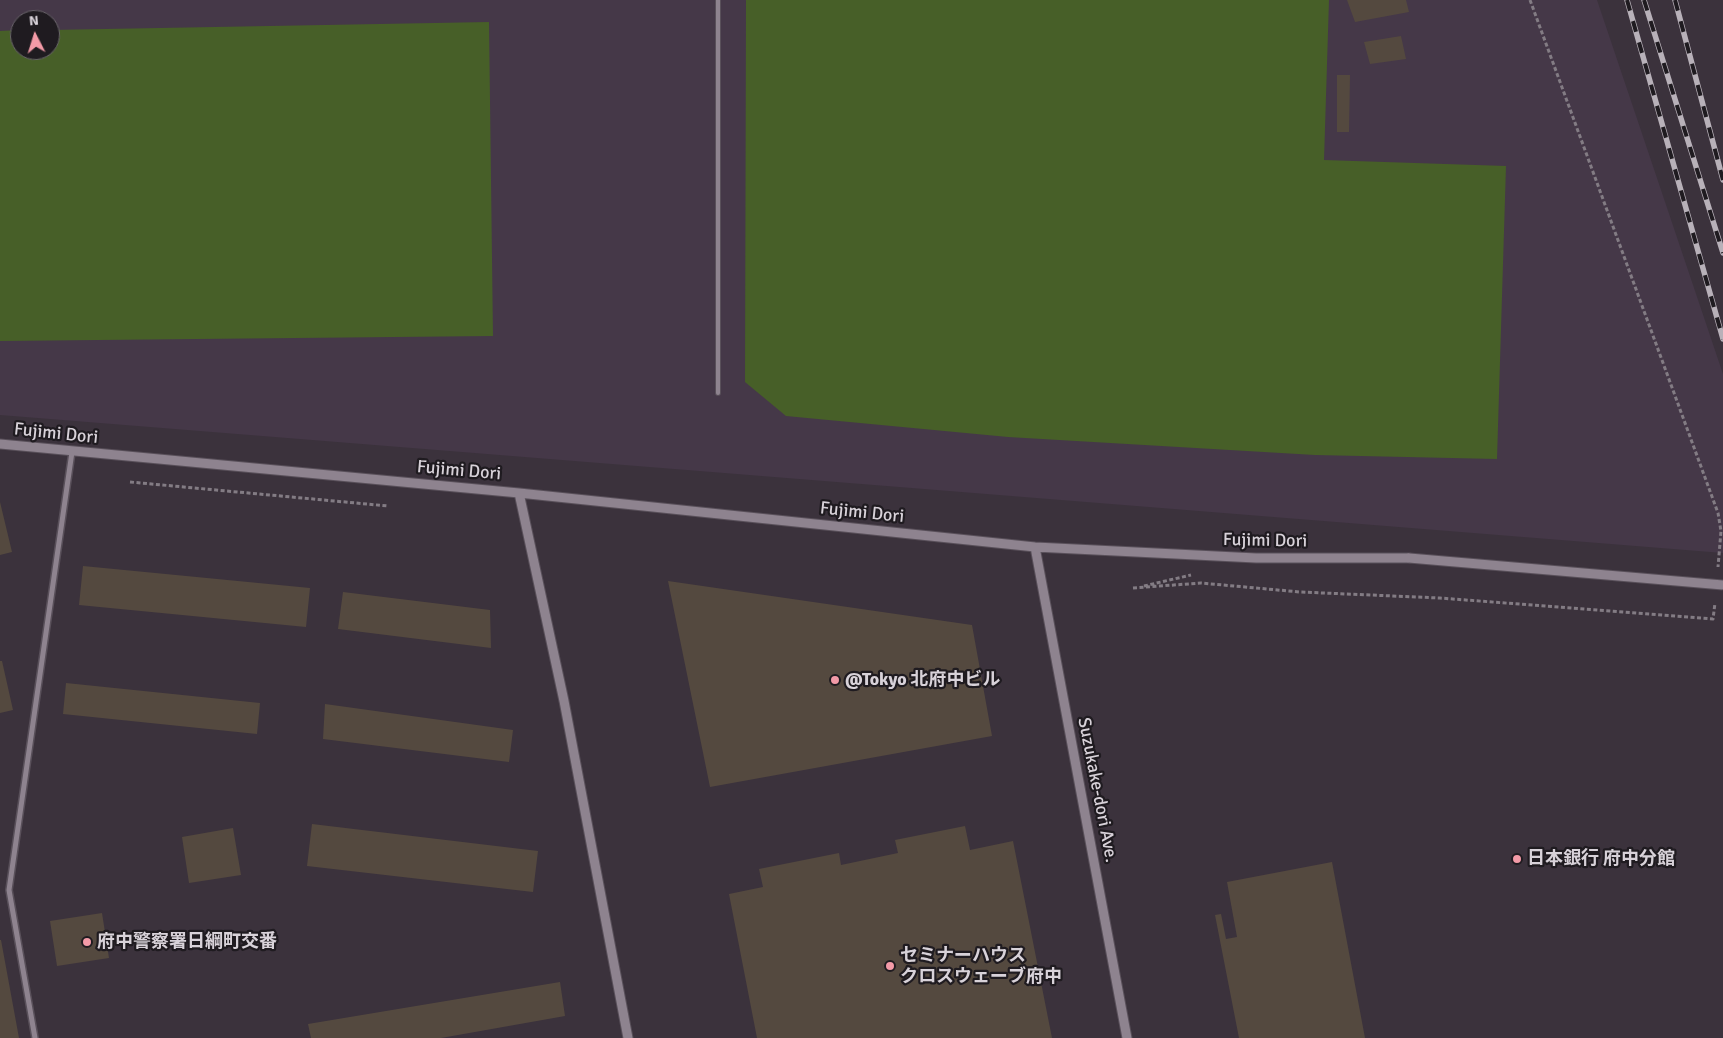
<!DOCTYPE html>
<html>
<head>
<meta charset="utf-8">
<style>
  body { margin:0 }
  #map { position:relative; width:1723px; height:1038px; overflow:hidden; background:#3b323c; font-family:Signika,sans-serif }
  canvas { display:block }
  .north { position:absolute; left:10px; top:10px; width:50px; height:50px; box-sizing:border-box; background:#1f1b20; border:1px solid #69646a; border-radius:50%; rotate:355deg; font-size:14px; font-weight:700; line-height:20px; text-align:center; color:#d8d2d9 }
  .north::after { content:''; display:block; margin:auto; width:18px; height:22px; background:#f39aa7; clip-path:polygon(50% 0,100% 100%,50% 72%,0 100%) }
</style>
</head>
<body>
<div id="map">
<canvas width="1723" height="1038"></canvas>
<div class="north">N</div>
</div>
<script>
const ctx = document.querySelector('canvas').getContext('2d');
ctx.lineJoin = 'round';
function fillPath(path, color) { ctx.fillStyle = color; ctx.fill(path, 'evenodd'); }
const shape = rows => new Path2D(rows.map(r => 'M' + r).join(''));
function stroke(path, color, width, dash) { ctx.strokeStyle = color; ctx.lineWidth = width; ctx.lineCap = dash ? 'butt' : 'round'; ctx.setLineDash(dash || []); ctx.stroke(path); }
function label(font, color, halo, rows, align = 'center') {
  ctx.font = font + ' Signika,"Noto Sans JP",sans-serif'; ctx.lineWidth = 4.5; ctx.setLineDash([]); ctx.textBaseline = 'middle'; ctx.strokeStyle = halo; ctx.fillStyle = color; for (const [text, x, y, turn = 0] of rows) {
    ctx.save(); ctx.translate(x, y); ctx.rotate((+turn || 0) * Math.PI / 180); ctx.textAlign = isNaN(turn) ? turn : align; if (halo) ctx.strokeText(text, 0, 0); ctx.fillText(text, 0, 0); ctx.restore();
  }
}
const built = shape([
  [0,0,1597,0,1723,374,1723,553,0,415],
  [20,20,50,20,50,50,20,50]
]);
const green = shape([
  [746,0,1329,0,1324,160,1506,166,1497,459,1315,455,1008,437,786,416,745,382],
  [489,22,493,336,0,341,0,31,20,30,20,50,50,50,50,30]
]);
const building = shape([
  [1347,0,1406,0,1409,12,1355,22],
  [1401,36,1406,59,1370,64,1364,42],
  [1337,75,1350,75,1349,132,1337,132],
  [0,502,12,552,0,555],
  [83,566,310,588,306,627,79,605],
  [668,581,972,625,992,736,710,787],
  [343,592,490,610,491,648,338,629],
  [0,661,2,661,13,710,0,713],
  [66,683,260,703,257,734,63,714],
  [325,704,513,730,509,762,323,739],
  [312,824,538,851,533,892,307,866],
  [965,826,970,850,1013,841,1052,1038,757,1038,729,894,763,887,759,869,839,853,841,865,898,853,895,840],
  [233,828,241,875,189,883,182,837],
  [1332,862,1365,1038,1239,1038,1215,915,1221,914,1226,939,1237,937,1227,882],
  [102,913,109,958,57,966,50,921],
  [0,940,1,940,19,1038,0,1038],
  [560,982,565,1016,441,1038,311,1038,308,1024]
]);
const path = shape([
  [1530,0,1718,513,1721,531,1718,567],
  [130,482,388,506],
  [1144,586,1191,575],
  [1133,588,1201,583,1300,592,1440,598,1713,619,1715,603]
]);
const service = shape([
  [718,0,718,393]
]);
const minor = shape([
  [35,1038,9,890,72,452]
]);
const tertiary = shape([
  [0,444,519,493,1035,547,1256,558,1409,558],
  [519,493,564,701,628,1038],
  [1035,547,1127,1038]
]);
const rail = shape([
  [1627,0,1723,339],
  [1644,0,1723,253],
  [1675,0,1723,180]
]);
const tertiaryBridge = shape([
  [1409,558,1723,585]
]);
const markers = [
  [835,680,5,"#f39aa7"],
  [1517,859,5,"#f39aa7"],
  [87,942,5,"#f39aa7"],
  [890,966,5,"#f39aa7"]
];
const streetNames = [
  ["Fujimi Dori",56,434,6],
  ["Fujimi Dori",459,471,5],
  ["Fujimi Dori",862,513,6],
  ["Fujimi Dori",1265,541,1],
  ["Suzukake-dori Ave.",1097,790,79]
];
const poiNames = [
  ["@Tokyo 北府中ビル",845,680],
  ["日本銀行 府中分館",1527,859],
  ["府中警察署日綱町交番",97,942],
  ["セミナーハウス",900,956],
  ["クロスウェーブ府中",900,977]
];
fillPath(built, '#453848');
fillPath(green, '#475f28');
fillPath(building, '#54493f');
stroke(service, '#59505a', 6);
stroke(minor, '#59505a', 8);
stroke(tertiary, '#59505a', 11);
stroke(path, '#837c84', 3, [4, 2.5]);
stroke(service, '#8e838f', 4);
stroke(minor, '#8e838f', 5);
stroke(tertiary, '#8e838f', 9);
stroke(rail, '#b8b1b9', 5.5);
stroke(rail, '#1f1b20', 4, [11]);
stroke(tertiaryBridge, '#59505a', 11, []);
stroke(tertiaryBridge, '#8e838f', 9);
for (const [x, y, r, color] of markers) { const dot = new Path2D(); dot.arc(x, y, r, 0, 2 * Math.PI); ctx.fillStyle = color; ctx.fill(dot); stroke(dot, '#1f1b20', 2); }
label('18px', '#d8d2d9', '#1f1b20', streetNames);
label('bold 18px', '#d8d2d9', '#1f1b20', poiNames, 'left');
</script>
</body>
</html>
